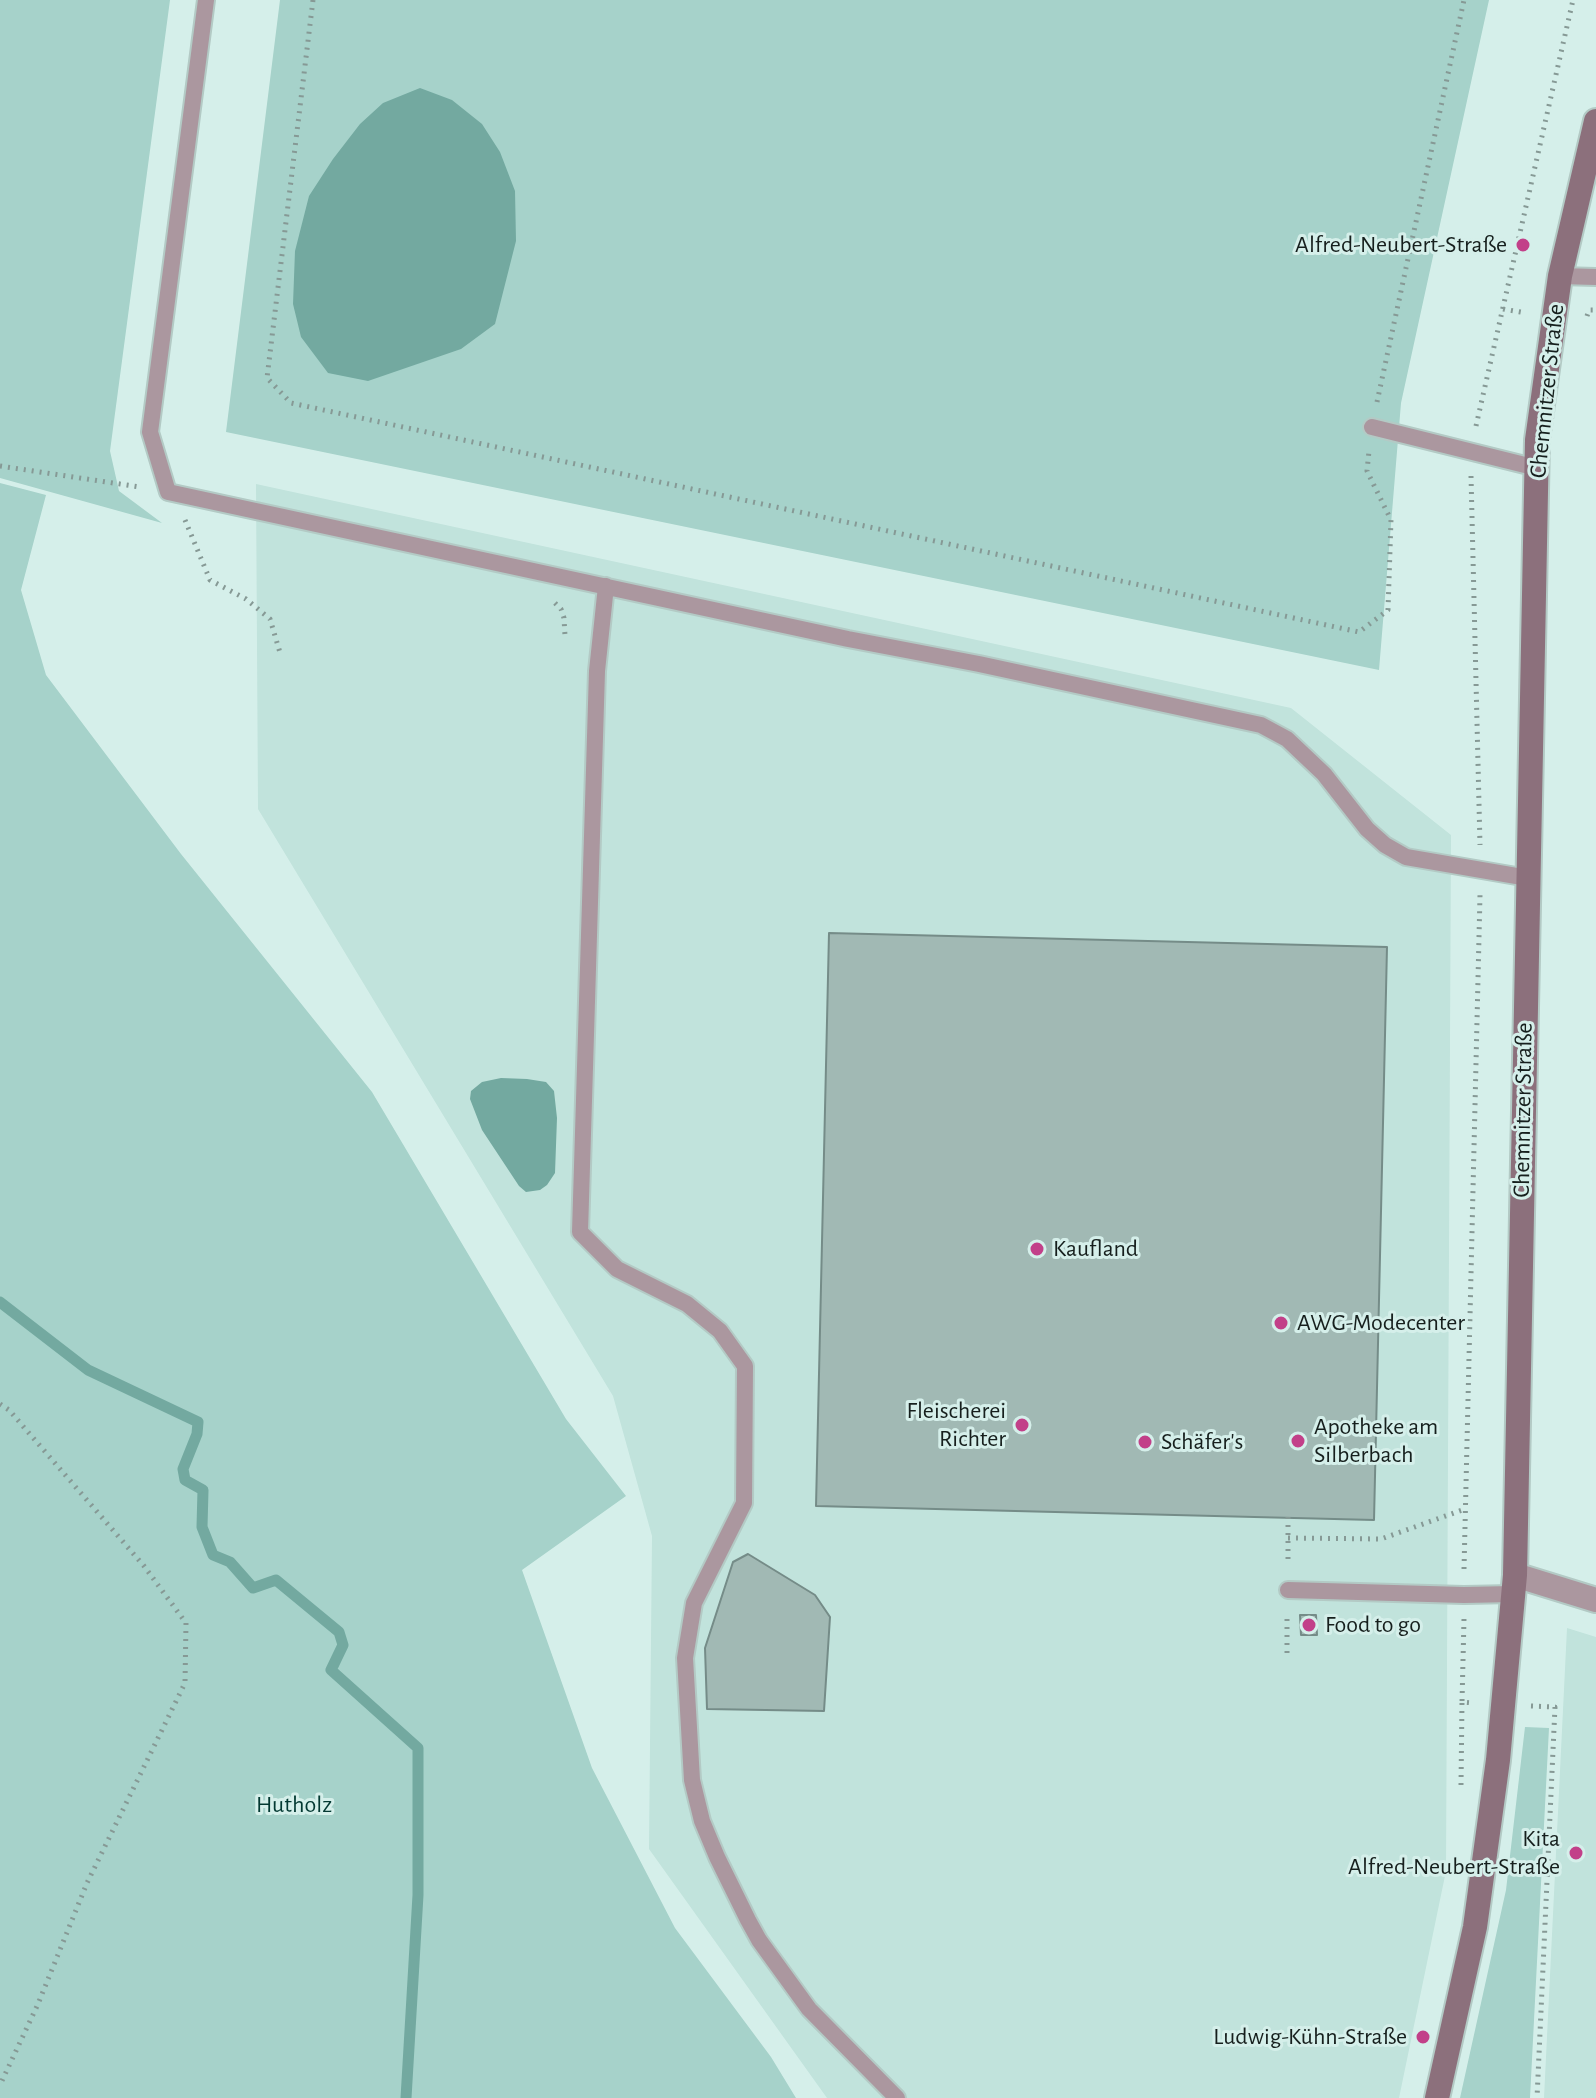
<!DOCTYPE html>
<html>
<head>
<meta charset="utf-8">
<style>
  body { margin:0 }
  canvas { display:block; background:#d5efea }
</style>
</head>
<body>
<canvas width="1596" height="2098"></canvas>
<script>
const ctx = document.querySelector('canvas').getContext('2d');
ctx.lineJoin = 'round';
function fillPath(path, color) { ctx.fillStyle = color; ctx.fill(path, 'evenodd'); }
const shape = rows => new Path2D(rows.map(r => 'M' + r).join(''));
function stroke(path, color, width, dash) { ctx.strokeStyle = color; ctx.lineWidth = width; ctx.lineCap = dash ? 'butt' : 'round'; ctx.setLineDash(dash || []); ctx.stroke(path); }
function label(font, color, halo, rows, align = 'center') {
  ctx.font = font + ' "Alegreya Sans",sans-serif'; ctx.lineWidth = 6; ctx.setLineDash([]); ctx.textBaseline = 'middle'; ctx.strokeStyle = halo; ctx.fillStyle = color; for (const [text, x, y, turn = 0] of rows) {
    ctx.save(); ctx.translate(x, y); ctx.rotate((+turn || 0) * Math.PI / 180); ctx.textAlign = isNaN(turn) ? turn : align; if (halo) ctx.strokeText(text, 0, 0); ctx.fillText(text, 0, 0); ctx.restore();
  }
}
const built = shape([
  [256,484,1291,708,1451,835,1446,1871,1399,2098,827,2098,649,1849,652,1536,613,1396,258,809],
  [1567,1628,1596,1637,1596,2098,1544,2098]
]);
const green = shape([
  [0,0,170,0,110,451,119,491,162,523,0,478],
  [280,0,1489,0,1401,403,1379,670,226,432],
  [0,483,46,495,21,590,46,675,181,854,372,1092,566,1419,626,1496,522,1570,592,1768,675,1928,771,2057,796,2098,0,2098],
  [1525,1727,1549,1728,1530,2098,1460,2098,1506,1890]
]);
const water = shape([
  [420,88,452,100,482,124,500,152,515,191,516,241,495,324,461,349,368,381,328,373,301,337,293,304,295,251,309,196,333,159,360,124,383,103],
  [501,1078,527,1079,546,1082,554,1091,557,1118,555,1173,547,1185,540,1190,526,1192,519,1186,482,1130,470,1099,471,1091,482,1082]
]);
const stream = shape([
  [0,1302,88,1370,198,1422,197,1434,183,1469,185,1480,203,1490,202,1527,213,1555,230,1562,253,1588,276,1580,339,1632,343,1645,331,1670,418,1748,418,1895,406,2098]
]);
const building = shape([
  [829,933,1387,947,1374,1520,816,1506,829,933],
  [748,1554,815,1595,830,1617,824,1711,707,1709,705,1648,733,1562,748,1554],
  [1300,1615,1316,1615,1317,1635,1301,1635,1300,1615]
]);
const path = shape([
  [313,0,267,378,291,403,1359,632,1388,610,1391,520,1367,471,1369,451],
  [1503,309,1526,313],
  [1587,316,1589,310,1596,310],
  [1377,402,1464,0],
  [1476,426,1573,0],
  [0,466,140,487],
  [1471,476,1480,845],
  [185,520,210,580,246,599,270,619,281,656],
  [555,603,561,609,564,618,565,636],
  [0,1404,9,1410,144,1566,186,1623,185,1683,87,1883,38,2004,0,2085],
  [1288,1517,1288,1564],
  [1288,1538,1381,1539,1465,1509],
  [1464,1569,1480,895],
  [1464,1619,1462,1702,1473,1703],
  [1287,1653,1287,1614],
  [1531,1706,1555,1707,1537,2098],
  [1461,1785,1462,1702]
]);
const lane = shape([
  [206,0,150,432,168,492,848,639,979,664,1261,725,1287,739,1324,774,1367,829,1385,845,1406,857,1528,878],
  [1560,276,1596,277],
  [1372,427,1537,468],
  [606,586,597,671,580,1232,617,1269,687,1304,720,1331,745,1366,744,1503,694,1603,685,1658,692,1780,702,1821,717,1857,748,1920,759,1940,809,2009,897,2098],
  [1288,1590,1464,1595,1513,1594]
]);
const street = shape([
  [1515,1575,1596,1600]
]);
const secondary = shape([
  [1437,2098,1475,1927,1498,1760,1515,1575,1537,440,1560,276,1596,121]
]);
const markers = [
  [1523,245,8,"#c24089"],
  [1037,1249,8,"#c24089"],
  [1281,1323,8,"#c24089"],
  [1022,1425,8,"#c24089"],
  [1298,1441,8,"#c24089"],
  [1145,1442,8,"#c24089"],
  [1309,1625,8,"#c24089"],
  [1576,1853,8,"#c24089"],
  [1423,2037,8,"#c24089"]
];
const poiNames = [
  ["Alfred-Neubert-Straße",1507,245,"right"],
  ["Kaufland",1053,1249],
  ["AWG-Modecenter",1297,1323],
  ["Fleischerei",1006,1411,"right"],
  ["Richter",1006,1439,"right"],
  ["Apotheke am",1314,1427],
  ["Silberbach",1314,1455],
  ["Schäfer's",1161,1442],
  ["Food to go",1325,1625],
  ["Kita",1560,1839,"right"],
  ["Alfred-Neubert-Straße",1560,1867,"right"],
  ["Ludwig-Kühn-Straße",1407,2037,"right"]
];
const streetNames = [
  ["Chemnitzer Straße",1547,391,-84],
  ["Chemnitzer Straße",1523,1110,-89]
];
const parkNames = [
  ["Hutholz",294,1805]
];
fillPath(built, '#c1e3dc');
fillPath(green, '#a6d2ca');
fillPath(water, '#73a9a0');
stroke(stream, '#73a9a0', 11);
fillPath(building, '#a1b9b4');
stroke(building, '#758c88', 2);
stroke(lane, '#b3cac5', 20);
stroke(street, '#b3cac5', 28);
stroke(secondary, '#b3cac5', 28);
stroke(path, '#869995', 5, [2, 6]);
stroke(lane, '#ab979f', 16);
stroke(street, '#ab979f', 24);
stroke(secondary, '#8c707c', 24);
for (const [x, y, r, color] of markers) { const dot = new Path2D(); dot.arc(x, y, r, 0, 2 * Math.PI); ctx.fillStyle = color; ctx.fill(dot); stroke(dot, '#d5efea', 3); }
label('24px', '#161f1d', '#d5efea', poiNames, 'left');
label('24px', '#161f1d', '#d5efea', streetNames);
label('24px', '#033932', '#d5efea', parkNames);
</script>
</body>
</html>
